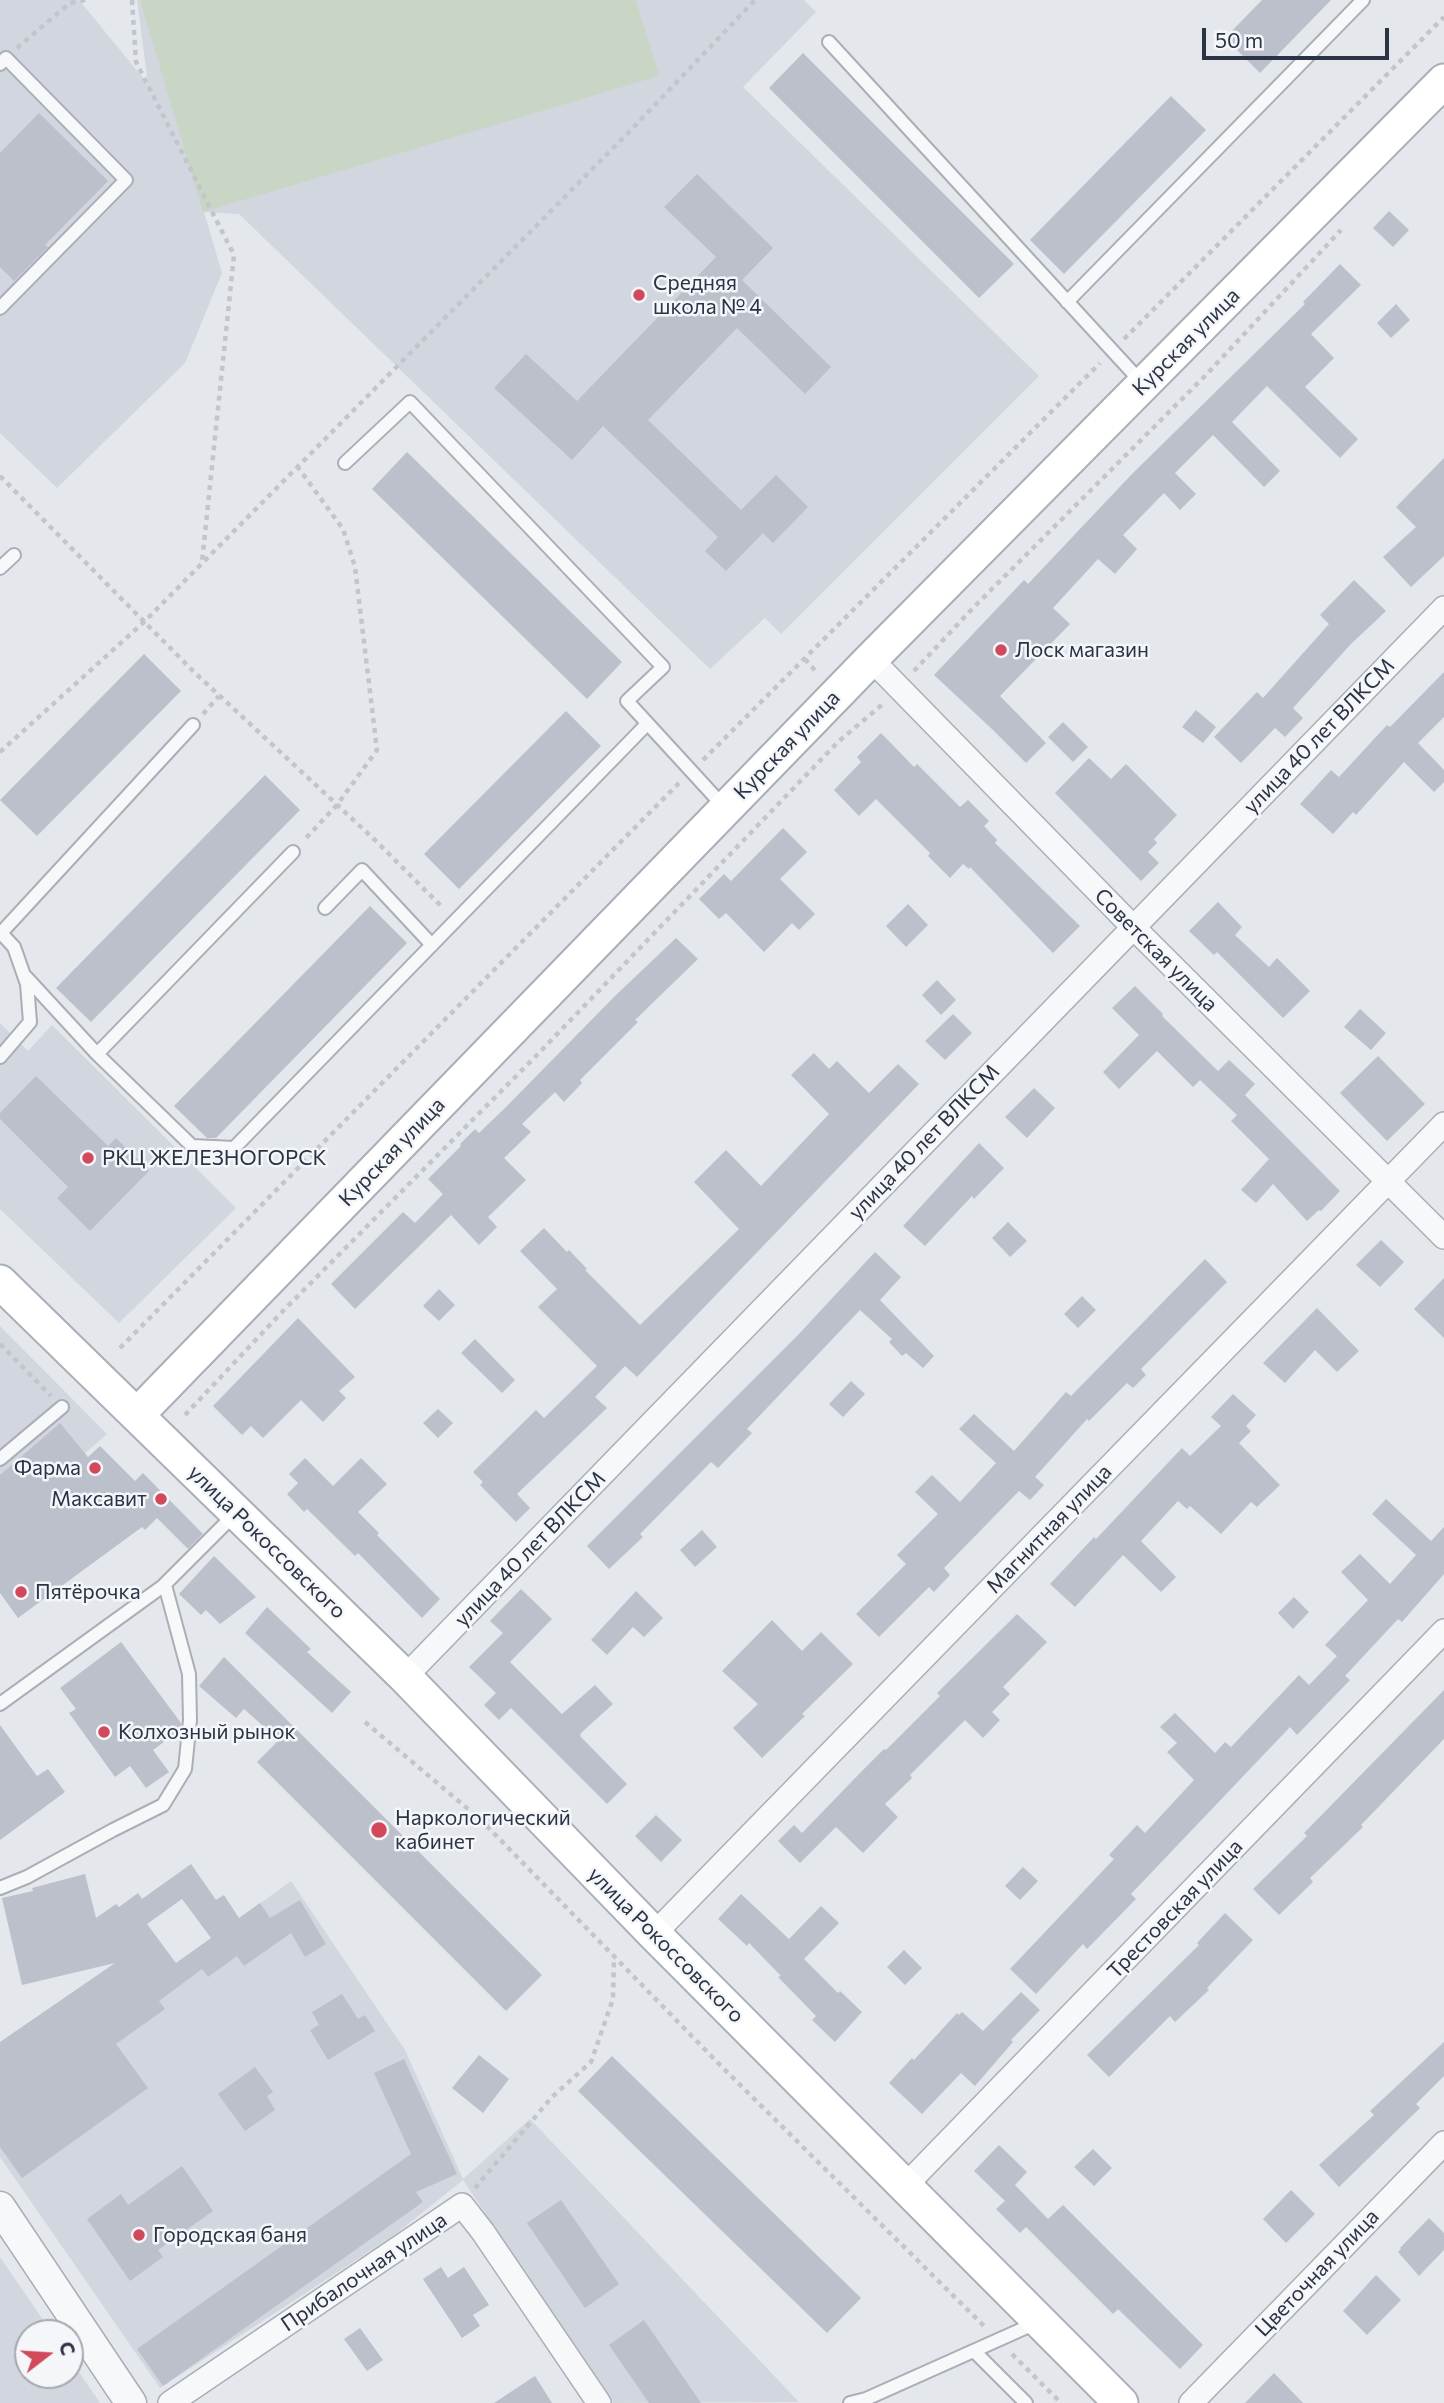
<!DOCTYPE html>
<html>
<head>
<meta charset="utf-8">
<style>
  body { margin:0 }
  #map { position:relative; width:1444px; height:2403px; overflow:hidden; background:#e4e7ec; font-family:Commissioner,sans-serif }
  canvas { display:block }
  .north { position:absolute; left:14px; top:2319px; width:70px; height:70px; box-sizing:border-box; background:#f4f6f9; border:2px solid #a4a8b1; border-radius:50%; rotate:73deg; font-size:19px; font-weight:700; line-height:28px; text-align:center; color:#2b3445 }
  .north::after { content:''; display:block; margin:auto; width:24px; height:32px; background:#d1495b; clip-path:polygon(50% 0,100% 100%,50% 72%,0 100%) }
  .scale { position:absolute; left:1202px; top:28px; width:187px; height:32px; box-sizing:border-box; border:4px solid #2b3445; border-top:0; padding-left:9px; font-size:21px; line-height:24px; white-space:nowrap; color:#2b3445; -webkit-text-stroke:5px #f4f6f9; paint-order:stroke }
</style>
</head>
<body>
<div id="map">
<canvas width="1444" height="2403"></canvas>
<div class="north">С</div>
<div class="scale">50 m</div>
</div>
<script>
const ctx = document.querySelector('canvas').getContext('2d');
ctx.lineJoin = 'round';
function fillPath(path, color) { ctx.fillStyle = color; ctx.fill(path, 'evenodd'); }
const shape = rows => new Path2D(rows.map(r => 'M' + r).join(''));
function stroke(path, color, width, dash) { ctx.strokeStyle = color; ctx.lineWidth = width; ctx.lineCap = dash ? 'butt' : 'round'; ctx.setLineDash(dash || []); ctx.stroke(path); }
function label(font, color, halo, rows, align = 'center') {
  ctx.font = font + ' Commissioner,sans-serif'; ctx.lineWidth = 5; ctx.setLineDash([]); ctx.textBaseline = 'middle'; ctx.strokeStyle = halo; ctx.fillStyle = color; for (const [text, x, y, turn = 0] of rows) {
    ctx.save(); ctx.translate(x, y); ctx.rotate((+turn || 0) * Math.PI / 180); ctx.textAlign = isNaN(turn) ? turn : align; if (halo) ctx.strokeText(text, 0, 0); ctx.fillText(text, 0, 0); ctx.restore();
  }
}
const built = shape([
  [0,0,79,0,148,84,137,0,804,0,816,12,743,87,1039,376,781,634,765,618,710,669,239,214,204,212,222,273,185,363,57,488,0,433],
  [0,1023,28,1051,52,1025,236,1208,119,1323,0,1209],
  [0,1326,107,1434,0,1528],
  [291,1881,405,2050,463,2179,530,2119,799,2402,613,2403,463,2180,393,2236,160,2388,0,2157,0,2093],
  [0,2257,52,2333,28,2333,28,2375,70,2375,70,2359,100,2403,0,2403]
]);
const green = shape([
  [140,0,636,0,659,76,203,212]
]);
const building = shape([
  [1262,0,1331,0,1260,73,1225,38],
  [803,53,1014,264,979,298,769,88],
  [1171,96,1206,130,1064,274,1030,240],
  [39,113,108,181,45,245,48,247,14,281,0,267,0,153],
  [697,174,773,248,742,280,831,367,805,394,737,328,648,420,741,510,776,475,808,507,773,543,763,533,726,571,705,551,718,537,603,426,572,460,494,388,526,354,577,401,716,257,664,207],
  [1389,211,1409,230,1393,247,1373,228],
  [1340,264,1361,285,1311,334,1334,358,1305,387,1358,439,1340,458,1267,386,1232,422,1280,471,1264,487,1213,435,1175,473,1196,494,1180,510,1164,493,1123,535,1137,549,1115,574,1098,559,1053,608,1070,624,1000,696,1046,743,1026,763,993,730,934,675,1024,580,1028,584,1131,475,1305,304,1303,302],
  [1396,304,1410,320,1391,338,1377,323],
  [407,452,622,662,587,699,372,489],
  [1444,458,1444,556,1411,587,1383,557,1416,527,1396,507],
  [1354,580,1386,611,1350,645,1293,708,1303,718,1285,737,1275,728,1241,763,1214,737,1257,692,1263,698,1329,624,1320,615],
  [144,654,181,691,37,836,0,800],
  [1444,672,1444,717,1418,743,1444,770,1444,782,1434,792,1404,762,1356,815,1353,812,1333,834,1300,804,1331,770,1339,777,1387,725,1390,727],
  [1196,710,1216,727,1203,743,1182,727],
  [566,711,601,746,459,889,424,854],
  [1063,722,1088,747,1073,762,1048,737],
  [881,733,914,767,917,764,960,807,968,800,989,821,984,826,997,840,995,843,1080,926,1053,953,970,867,969,869,963,864,950,878,928,856,930,853,876,799,859,816,834,790,861,762,857,757],
  [1089,758,1111,779,1126,764,1177,815,1154,839,1157,843,1148,852,1159,863,1141,881,1055,793],
  [265,775,300,810,91,1022,56,988],
  [783,828,807,852,780,879,815,914,799,930,792,923,764,952,726,913,719,919,699,899,724,874,731,881],
  [1218,902,1242,927,1235,935,1269,967,1277,958,1310,991,1283,1018,1217,952,1214,955,1189,931],
  [908,904,928,925,906,947,886,926],
  [370,906,407,943,216,1138,207,1138,174,1106],
  [676,938,698,959,635,1020,638,1022,580,1080,582,1083,564,1102,555,1092,522,1124,531,1132,504,1158,526,1180,488,1217,497,1227,479,1245,451,1215,355,1309,331,1284,403,1212,415,1223,443,1194,428,1179,461,1146,460,1144,475,1129,479,1133,506,1107,613,998],
  [937,980,956,1000,941,1015,922,995],
  [1135,986,1163,1014,1162,1016,1218,1071,1229,1060,1255,1084,1245,1095,1340,1191,1321,1211,1319,1210,1307,1221,1273,1184,1256,1203,1241,1190,1269,1159,1231,1121,1237,1115,1200,1080,1193,1087,1157,1051,1119,1089,1103,1072,1139,1035,1112,1008],
  [1360,1009,1386,1033,1371,1050,1344,1027],
  [953,1014,972,1033,945,1060,925,1041],
  [814,1053,829,1069,837,1061,869,1093,898,1064,919,1084,637,1377,625,1366,595,1397,607,1408,517,1494,530,1508,516,1522,480,1485,483,1482,473,1472,536,1410,544,1418,597,1366,538,1307,557,1289,520,1251,544,1228,567,1252,569,1250,587,1269,585,1270,640,1325,739,1229,694,1182,726,1150,761,1186,829,1114,791,1075],
  [1378,1056,1425,1104,1387,1141,1340,1093],
  [36,1076,108,1146,116,1138,149,1171,90,1231,57,1198,68,1187,0,1119,0,1113],
  [1034,1088,1055,1108,1027,1138,1005,1117],
  [979,1143,1004,1168,974,1199,972,1196,925,1246,903,1226],
  [1008,1222,1027,1241,1010,1257,992,1238],
  [1381,1240,1404,1262,1380,1287,1356,1265],
  [875,1252,901,1277,880,1300,934,1356,923,1368,906,1353,902,1356,889,1342,892,1339,860,1310,747,1429,752,1433,718,1468,711,1462,640,1534,643,1537,609,1569,587,1546,798,1335],
  [1205,1259,1227,1282,1141,1369,1146,1375,1133,1388,1127,1383,1089,1421,1087,1419,1035,1477,1044,1485,1030,1500,1019,1491,944,1568,950,1575,934,1592,929,1587,879,1637,856,1614,906,1564,897,1555,938,1514,915,1492,932,1475,960,1502,996,1463,959,1429,974,1414,1014,1451,1066,1392,1071,1396],
  [1444,1278,1444,1338,1414,1309],
  [439,1289,455,1305,439,1321,423,1306],
  [1082,1296,1096,1310,1078,1328,1064,1314],
  [1317,1308,1359,1351,1337,1372,1315,1350,1285,1383,1263,1363],
  [298,1318,355,1377,339,1391,346,1398,323,1422,301,1400,263,1438,251,1426,242,1435,213,1406],
  [475,1339,515,1380,502,1393,461,1353],
  [851,1381,865,1394,843,1417,829,1404],
  [1233,1394,1256,1415,1246,1426,1251,1431,1239,1443,1280,1485,1257,1507,1251,1502,1221,1534,1190,1506,1187,1509,1178,1501,1141,1541,1176,1577,1161,1592,1123,1555,1075,1607,1050,1584,1094,1537,1096,1539,1182,1448,1190,1456,1221,1426,1211,1417],
  [438,1409,453,1423,438,1438,423,1423],
  [60,1423,88,1457,100,1446,135,1481,143,1473,203,1534,188,1549,157,1518,145,1530,142,1527,18,1618,0,1593,0,1475],
  [305,1458,333,1486,361,1458,387,1484,358,1512,379,1533,377,1535,440,1599,422,1618,358,1553,355,1556,307,1509,304,1512,287,1494,298,1483,289,1474],
  [1386,1499,1431,1541,1444,1527,1444,1574,1402,1622,1398,1619,1345,1676,1350,1680,1297,1735,1290,1727,1131,1894,1136,1899,1087,1949,1083,1944,1036,1994,1010,1969,1114,1859,1109,1855,1137,1825,1145,1833,1194,1780,1167,1752,1177,1743,1160,1727,1175,1713,1215,1753,1225,1742,1231,1747,1299,1675,1309,1685,1337,1656,1325,1645,1368,1600,1341,1572,1360,1554,1390,1584,1416,1555,1372,1514],
  [702,1530,717,1547,695,1567,680,1550],
  [214,1556,256,1597,220,1624,206,1610,201,1615,179,1594],
  [521,1589,552,1619,510,1662,562,1714,595,1685,613,1704,581,1733,580,1736,627,1784,607,1804,511,1708,499,1720,484,1705,496,1693,469,1667,503,1633,490,1621],
  [636,1591,663,1618,644,1637,633,1627,607,1655,591,1640],
  [1294,1597,1309,1612,1293,1629,1278,1613],
  [267,1607,311,1649,307,1652,351,1692,332,1713,245,1633],
  [1017,1614,1047,1642,1003,1687,1010,1694,992,1712,1000,1720,983,1738,965,1720,910,1775,912,1778,885,1804,898,1817,863,1853,836,1827,800,1863,778,1841,794,1825,802,1833,860,1773,884,1749,886,1750,940,1696,937,1693],
  [772,1620,802,1651,821,1632,853,1664,802,1714,805,1716,762,1758,733,1728,758,1704,722,1671],
  [121,1642,181,1723,180,1730,153,1750,169,1772,146,1788,130,1766,115,1777,69,1713,76,1709,60,1688],
  [224,1657,542,1975,506,2011,257,1762,279,1740,244,1709,236,1718,199,1686],
  [1444,1690,1444,1739,1361,1825,1363,1827,1310,1878,1313,1882,1279,1915,1253,1889,1307,1836,1304,1833],
  [0,1725,37,1776,48,1769,65,1792,0,1840],
  [656,1815,682,1840,661,1862,635,1836],
  [191,1864,216,1900,224,1895,239,1918,260,1903,270,1918,300,1900,326,1944,305,1957,291,1933,244,1966,237,1956,208,1977,202,1969,159,2001,165,2009,116,2044,148,2088,22,2178,0,2147,0,2042,115,1963,22,1985,2,1898,33,1891,32,1888,85,1874,96,1918,116,1904,119,1907,138,1893,142,1899],
  [182,1899,211,1938,176,1963,147,1924],
  [1023,1867,1038,1881,1020,1900,1005,1886],
  [741,1894,789,1939,821,1906,839,1923,804,1959,838,1993,840,1991,862,2012,835,2042,812,2020,816,2016,778,1977,781,1976,749,1943,747,1946,718,1919],
  [1225,1913,1253,1940,1207,1988,1209,1990,1175,2022,1170,2016,1109,2077,1087,2055,1199,1945,1197,1943],
  [904,1950,922,1968,905,1985,887,1967],
  [1021,1992,1040,2010,1011,2040,1013,2042,975,2086,961,2073,922,2114,889,2083,912,2058,914,2060,957,2013,959,2015,962,2012,983,2031],
  [342,1994,358,2019,365,2015,375,2031,328,2060,310,2030,319,2025,312,2012],
  [1444,2042,1444,2076,1416,2104,1420,2108,1339,2187,1319,2165,1374,2115,1370,2111],
  [479,2055,509,2079,483,2113,452,2088],
  [612,2056,861,2298,827,2333,578,2091],
  [404,2059,457,2174,416,2192,423,2202,163,2386,137,2349,411,2154,374,2073],
  [255,2067,273,2092,267,2096,275,2110,245,2131,218,2094],
  [999,2145,1027,2172,1015,2185,1048,2219,1063,2205,1203,2345,1180,2369,1118,2309,1113,2314,1026,2227,1020,2233,996,2209,1005,2201,974,2171],
  [1093,2149,1112,2168,1094,2186,1074,2167],
  [182,2166,213,2211,158,2250,163,2257,130,2281,87,2219,121,2194,128,2205],
  [1291,2190,1315,2214,1286,2243,1263,2219],
  [561,2200,619,2284,585,2308,527,2223],
  [1429,2218,1444,2233,1444,2250,1419,2276,1398,2252,1401,2249,1400,2248],
  [441,2267,448,2278,464,2267,489,2305,473,2315,480,2326,462,2338,423,2279],
  [1376,2275,1401,2300,1367,2335,1343,2311],
  [644,2320,701,2403,649,2403,609,2345],
  [360,2328,383,2360,367,2371,344,2339],
  [1274,2373,1303,2403,1245,2403],
  [535,2376,552,2403,494,2403]
]);
const path = shape([
  [132,0,136,62,234,255,202,562],
  [17,48,70,3,85,0],
  [1124,339,1444,17],
  [297,466,343,529,355,567,377,750,337,805,305,839],
  [0,476,193,671,375,840,443,908],
  [805,659,818,674],
  [914,671,973,608,1205,376,1341,230],
  [203,714,219,696],
  [0,752,144,622,629,132,755,0],
  [703,760,1100,363],
  [0,1344,51,1396],
  [120,1348,679,783],
  [185,1415,282,1312,537,1055,838,742,884,703],
  [365,1722,481,1820,722,2067,986,2328],
  [475,2188,552,2097,591,2062,613,1999,614,1957],
  [1012,2354,1061,2403]
]);
const service = shape([
  [829,42,1143,384],
  [0,64,6,58,126,180,0,308],
  [1067,302,1363,0],
  [345,463,410,402,663,667,627,701,726,809],
  [0,568,14,555],
  [293,852,97,1054,192,1146,234,1148,647,724],
  [325,908,362,870,432,945],
  [0,932,14,947,27,984,30,1022,0,1057],
  [1,933,193,725],
  [26,977,97,1054],
  [0,1459,62,1407],
  [0,1704,163,1586,236,1513],
  [0,1888,27,1877,113,1830,163,1805,185,1769,190,1720,189,1674,165,1585],
  [974,2351,1026,2403],
  [850,2403,866,2399,1036,2323]
]);
const minor = shape([
  [871,659,1133,927,1444,1237],
  [405,1677,1444,608],
  [654,1934,1444,1124],
  [905,2186,1444,1631],
  [170,2403,462,2205,483,2232,599,2403],
  [1191,2403,1444,2143]
]);
const tertiary = shape([
  [0,2207,131,2403]
]);
const secondary = shape([
  [0,1282,405,1677,654,1934,1121,2403],
  [137,1415,871,659,1444,81]
]);
const markers = [
  [639,295,7,"#d1495b"],
  [1001,650,7,"#d1495b"],
  [88,1158,7,"#d1495b"],
  [95,1468,7,"#d1495b"],
  [161,1499,7,"#d1495b"],
  [21,1592,7,"#d1495b"],
  [104,1732,7,"#d1495b"],
  [379,1830,9,"#d1495b"],
  [139,2235,7,"#d1495b"]
];
const poiNames = [
  ["Средняя",653,283],
  ["школа № 4",653,307],
  ["Лоск магазин",1015,650],
  ["РКЦ ЖЕЛЕЗНОГОРСК",102,1158],
  ["Фарма",81,1468,"right"],
  ["Максавит",147,1499,"right"],
  ["Пятёрочка",35,1592],
  ["Колхозный рынок",118,1732],
  ["Наркологический",395,1818],
  ["кабинет",395,1842],
  ["Городская баня",153,2235]
];
const streetNames = [
  ["Курская улица",1186,342,-45],
  ["улица 40 лет ВЛКСМ",1319,736,-46],
  ["Курская улица",787,745,-46],
  ["Советская улица",1156,950,45],
  ["улица 40 лет ВЛКСМ",924,1142,-46],
  ["Курская улица",392,1152,-46],
  ["Магнитная улица",1049,1529,-46],
  ["улица Рокоссовского",267,1542,44],
  ["улица 40 лет ВЛКСМ",530,1549,-46],
  ["Трестовская улица",1175,1909,-46],
  ["улица Рокоссовского",666,1945,45],
  ["Прибалочная улица",364,2272,-34],
  ["Цветочная улица",1317,2273,-46]
];
fillPath(built, '#d2d6de');
fillPath(green, '#c9d6c5');
fillPath(building, '#bbc0ca');
stroke(service, '#a9aeb7', 16);
stroke(minor, '#a9aeb7', 26);
stroke(tertiary, '#a9aeb7', 33);
stroke(secondary, '#a9aeb7', 37);
stroke(path, '#c2c5cb', 4.5, [5, 5]);
stroke(service, '#f7f8fa', 12);
stroke(minor, '#f7f8fa', 23);
stroke(tertiary, '#f7f8fa', 30);
stroke(secondary, '#fff', 33);
for (const [x, y, r, color] of markers) { const dot = new Path2D(); dot.arc(x, y, r, 0, 2 * Math.PI); ctx.fillStyle = color; ctx.fill(dot); stroke(dot, '#f4f6f9', 2.5); }
label('21px', '#2b3445', '#f4f6f9', poiNames, 'left');
label('21px', '#2b3445', '#f4f6f9', streetNames);
</script>
</body>
</html>
